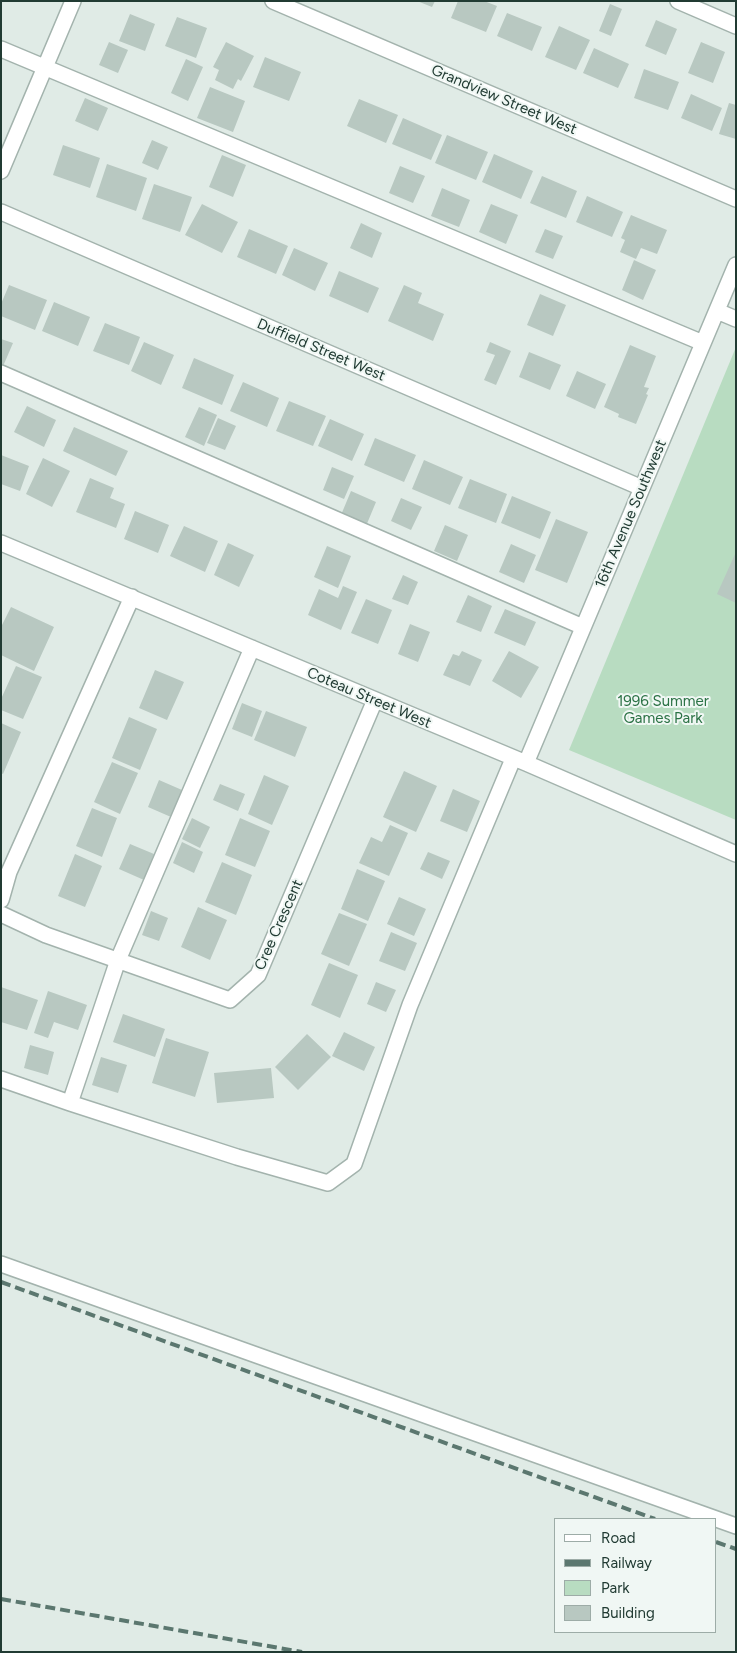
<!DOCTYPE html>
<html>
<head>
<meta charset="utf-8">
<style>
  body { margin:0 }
  #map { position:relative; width:737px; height:1653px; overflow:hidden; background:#e0ebe6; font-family:Figtree,sans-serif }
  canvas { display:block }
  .frame { position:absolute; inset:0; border:2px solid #213b33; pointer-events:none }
  .legend { position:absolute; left:554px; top:1518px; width:162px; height:115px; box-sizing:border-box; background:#f0f7f4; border:1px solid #9daca7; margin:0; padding:6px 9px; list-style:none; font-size:15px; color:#213b33 }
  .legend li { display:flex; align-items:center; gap:10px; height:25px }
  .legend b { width:25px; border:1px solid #9daca7 }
</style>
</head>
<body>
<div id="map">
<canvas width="737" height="1653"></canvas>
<div class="frame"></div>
<ul class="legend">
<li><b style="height:6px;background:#fff"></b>Road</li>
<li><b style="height:6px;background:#5b776f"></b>Railway</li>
<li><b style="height:14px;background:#b8dcc1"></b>Park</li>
<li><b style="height:14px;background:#b8c8c1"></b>Building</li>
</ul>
</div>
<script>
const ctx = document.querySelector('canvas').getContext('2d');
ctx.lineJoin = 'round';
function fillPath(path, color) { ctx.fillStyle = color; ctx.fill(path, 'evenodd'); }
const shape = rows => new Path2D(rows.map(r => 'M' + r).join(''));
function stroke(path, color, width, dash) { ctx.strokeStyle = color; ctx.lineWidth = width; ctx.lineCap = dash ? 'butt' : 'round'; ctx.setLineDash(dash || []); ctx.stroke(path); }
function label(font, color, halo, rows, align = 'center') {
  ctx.font = font + ' Figtree,sans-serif'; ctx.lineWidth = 4; ctx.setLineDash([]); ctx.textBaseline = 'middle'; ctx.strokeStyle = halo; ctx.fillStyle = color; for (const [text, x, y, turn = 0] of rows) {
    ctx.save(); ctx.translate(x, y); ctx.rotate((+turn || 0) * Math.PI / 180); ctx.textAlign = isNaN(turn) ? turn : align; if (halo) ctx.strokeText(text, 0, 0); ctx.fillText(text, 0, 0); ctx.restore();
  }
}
const green = shape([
  [736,347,736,820,569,750]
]);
const building = shape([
  [417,1,435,1,432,7],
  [458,1,484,1,497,6,486,32,451,18],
  [610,4,622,9,611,36,599,31],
  [507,13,542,27,532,51,497,36],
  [130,14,155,24,145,51,119,41],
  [177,17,207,28,196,58,165,46],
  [656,20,677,29,666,55,645,46],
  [559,26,590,40,576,70,545,57],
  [109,42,128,50,118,73,99,65],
  [226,42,254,56,241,81,238,79,233,89,215,80,219,70,213,67],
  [701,42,725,52,713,83,688,73],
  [594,48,629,64,618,88,583,73],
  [265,57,301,72,289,101,253,87],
  [186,59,203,67,188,101,171,93],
  [644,69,679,82,668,110,634,98],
  [210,87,245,101,233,132,197,118],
  [691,94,722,108,712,131,681,118],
  [85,98,108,108,98,131,75,121],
  [359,99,398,115,386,143,347,126],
  [729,103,736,105,736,139,719,134],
  [403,118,442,135,431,160,392,144],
  [447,135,488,152,476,180,435,163],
  [152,140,168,147,158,170,142,163],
  [63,145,100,158,90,188,53,175],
  [494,154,533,171,521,199,482,182],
  [222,155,246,165,233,197,209,187],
  [107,164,147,178,136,211,96,197],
  [400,166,425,176,413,203,389,193],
  [542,176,577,191,566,218,530,203],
  [154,184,192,197,180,232,142,219],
  [442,188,470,200,459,227,431,216],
  [587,196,623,212,612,237,576,222],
  [202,204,238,222,222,253,185,235],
  [491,204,518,215,506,244,479,232],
  [631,215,667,230,657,254,641,248,636,259,620,252,625,240,621,238],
  [361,223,382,233,372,258,350,248],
  [249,229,288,246,276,274,237,257],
  [545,229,563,236,553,259,535,252],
  [294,248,328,263,315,291,282,275],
  [634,260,656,270,643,300,622,290],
  [339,271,379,288,368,313,329,296],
  [9,285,47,300,35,330,1,316,1,304],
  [404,285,422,293,418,303,444,314,433,341,388,321],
  [540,294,566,305,553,336,527,325],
  [54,302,90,317,78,346,42,331],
  [105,323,140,337,129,365,93,351],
  [1,339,13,343,1,371],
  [144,342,174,355,161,385,131,371],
  [490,342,511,351,496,385,484,380,495,355,486,352],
  [630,345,656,356,644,387,649,388,646,394,648,395,636,424,618,417,619,414,604,407],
  [529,352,561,365,550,390,519,377],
  [194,358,234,375,222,405,182,388],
  [577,371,606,384,595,409,566,396],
  [243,382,279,398,267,427,230,411],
  [289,401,326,416,313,446,276,431],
  [27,406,56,420,44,447,14,432],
  [199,407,217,415,204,446,185,437],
  [218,418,236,426,225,450,207,443],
  [330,419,364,434,352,461,318,446],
  [74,427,128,451,116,476,63,451],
  [375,438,416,455,404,482,364,465],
  [1,455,29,466,20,491,1,484],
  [43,458,70,471,52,507,26,494],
  [424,460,463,477,450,505,412,489],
  [332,467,354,476,344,499,323,490],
  [90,478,114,488,110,498,125,504,116,528,76,512],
  [470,479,507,494,496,523,458,508],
  [351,491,376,502,366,526,341,515],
  [512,496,551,512,540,539,501,523],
  [401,498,422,507,411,530,391,521],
  [135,511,169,525,158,553,124,539],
  [556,519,588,532,567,583,535,570],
  [445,525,468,535,457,561,434,551],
  [184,526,218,541,205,572,170,556],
  [228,543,254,555,239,587,214,575],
  [511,544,536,555,524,583,499,572],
  [327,546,351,556,338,588,314,577],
  [736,552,736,603,717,594],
  [403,575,418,582,408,605,392,599],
  [343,586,357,592,341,630,308,615,319,589,338,598],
  [468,595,492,606,481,632,456,622],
  [366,599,392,610,378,644,351,633],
  [11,607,54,627,34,671,1,655,1,627],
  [505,609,536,622,525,646,494,633],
  [410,624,430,632,418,662,398,654],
  [462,651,482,660,470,686,443,675,453,654,459,656],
  [509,651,539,667,521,698,492,681],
  [16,666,42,677,23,719,1,710,1,699],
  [155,670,184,682,167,720,139,708],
  [242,703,262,711,252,737,232,729],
  [266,711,307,727,295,757,254,740],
  [129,717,157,729,140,770,112,758],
  [1,723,21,732,3,774,1,773],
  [112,762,138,773,120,814,94,802],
  [404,771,437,786,416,832,383,817],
  [264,775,289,786,272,825,248,814],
  [159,780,182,790,171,817,148,807],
  [220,784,245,794,238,811,213,800],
  [453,789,480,801,467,832,440,821],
  [92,808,117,818,102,857,76,846],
  [192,818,210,827,200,848,182,839],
  [240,818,270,831,255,867,225,855],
  [390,825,408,833,389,876,359,863,371,837,382,842],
  [182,842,203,852,194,873,173,863],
  [130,844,154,854,144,880,119,869],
  [428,852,450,861,442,879,420,869],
  [75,854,102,866,85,907,58,896],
  [222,862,252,875,236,915,205,902],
  [357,869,385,881,368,921,341,909],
  [399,897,426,909,414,936,387,924],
  [198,907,227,920,210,960,181,947],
  [151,911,168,918,159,941,142,935],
  [339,913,367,924,349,966,321,954],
  [391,932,417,943,405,971,379,961],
  [329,963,358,975,340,1018,311,1005],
  [376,982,396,990,386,1012,367,1004],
  [1,987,38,1000,27,1030,1,1022],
  [48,991,87,1005,78,1030,54,1022,48,1038,34,1033],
  [123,1014,165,1029,155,1057,113,1042],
  [344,1032,375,1047,364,1071,332,1056],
  [307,1034,331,1057,298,1090,275,1067],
  [166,1038,209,1052,195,1097,152,1083],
  [30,1045,54,1052,48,1075,24,1068],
  [101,1057,127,1065,118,1093,92,1085],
  [271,1068,274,1098,217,1103,214,1073]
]);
const minor = shape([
  [273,1,736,199],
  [678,1,736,26],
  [1,49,703,343],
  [1,171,73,1],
  [1,212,642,488],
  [717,311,736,319],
  [1,373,583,627],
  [1,543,526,763,736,854],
  [526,763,736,265],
  [1,900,9,872,132,597],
  [1,914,46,935,230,1000,258,975,375,700],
  [1,1079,70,1103,237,1157,328,1183,354,1164,410,1005,513,759],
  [70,1103,118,960,252,648],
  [1,1264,736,1526]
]);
const rail = shape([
  [1,1282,655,1519],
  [716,1542,736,1549],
  [1,1599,302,1652]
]);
const streetNames = [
  ["Grandview Street West",504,100,23],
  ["Duffield Street West",321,350,23],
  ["16th Avenue Southwest",631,514,-67],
  ["Coteau Street West",369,698,23],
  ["Cree Crescent",279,925,-66]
];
const parkNames = [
  ["1996 Summer",663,702],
  ["Games Park",663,719]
];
fillPath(green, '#b8dcc1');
fillPath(building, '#b8c8c1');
stroke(minor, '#a3b3ad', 18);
stroke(minor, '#fff', 15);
stroke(rail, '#5b776f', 4, [10, 5]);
label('15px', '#213b33', '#f0f7f4', streetNames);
label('15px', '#2b7245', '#f0f7f4', parkNames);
</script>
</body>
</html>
